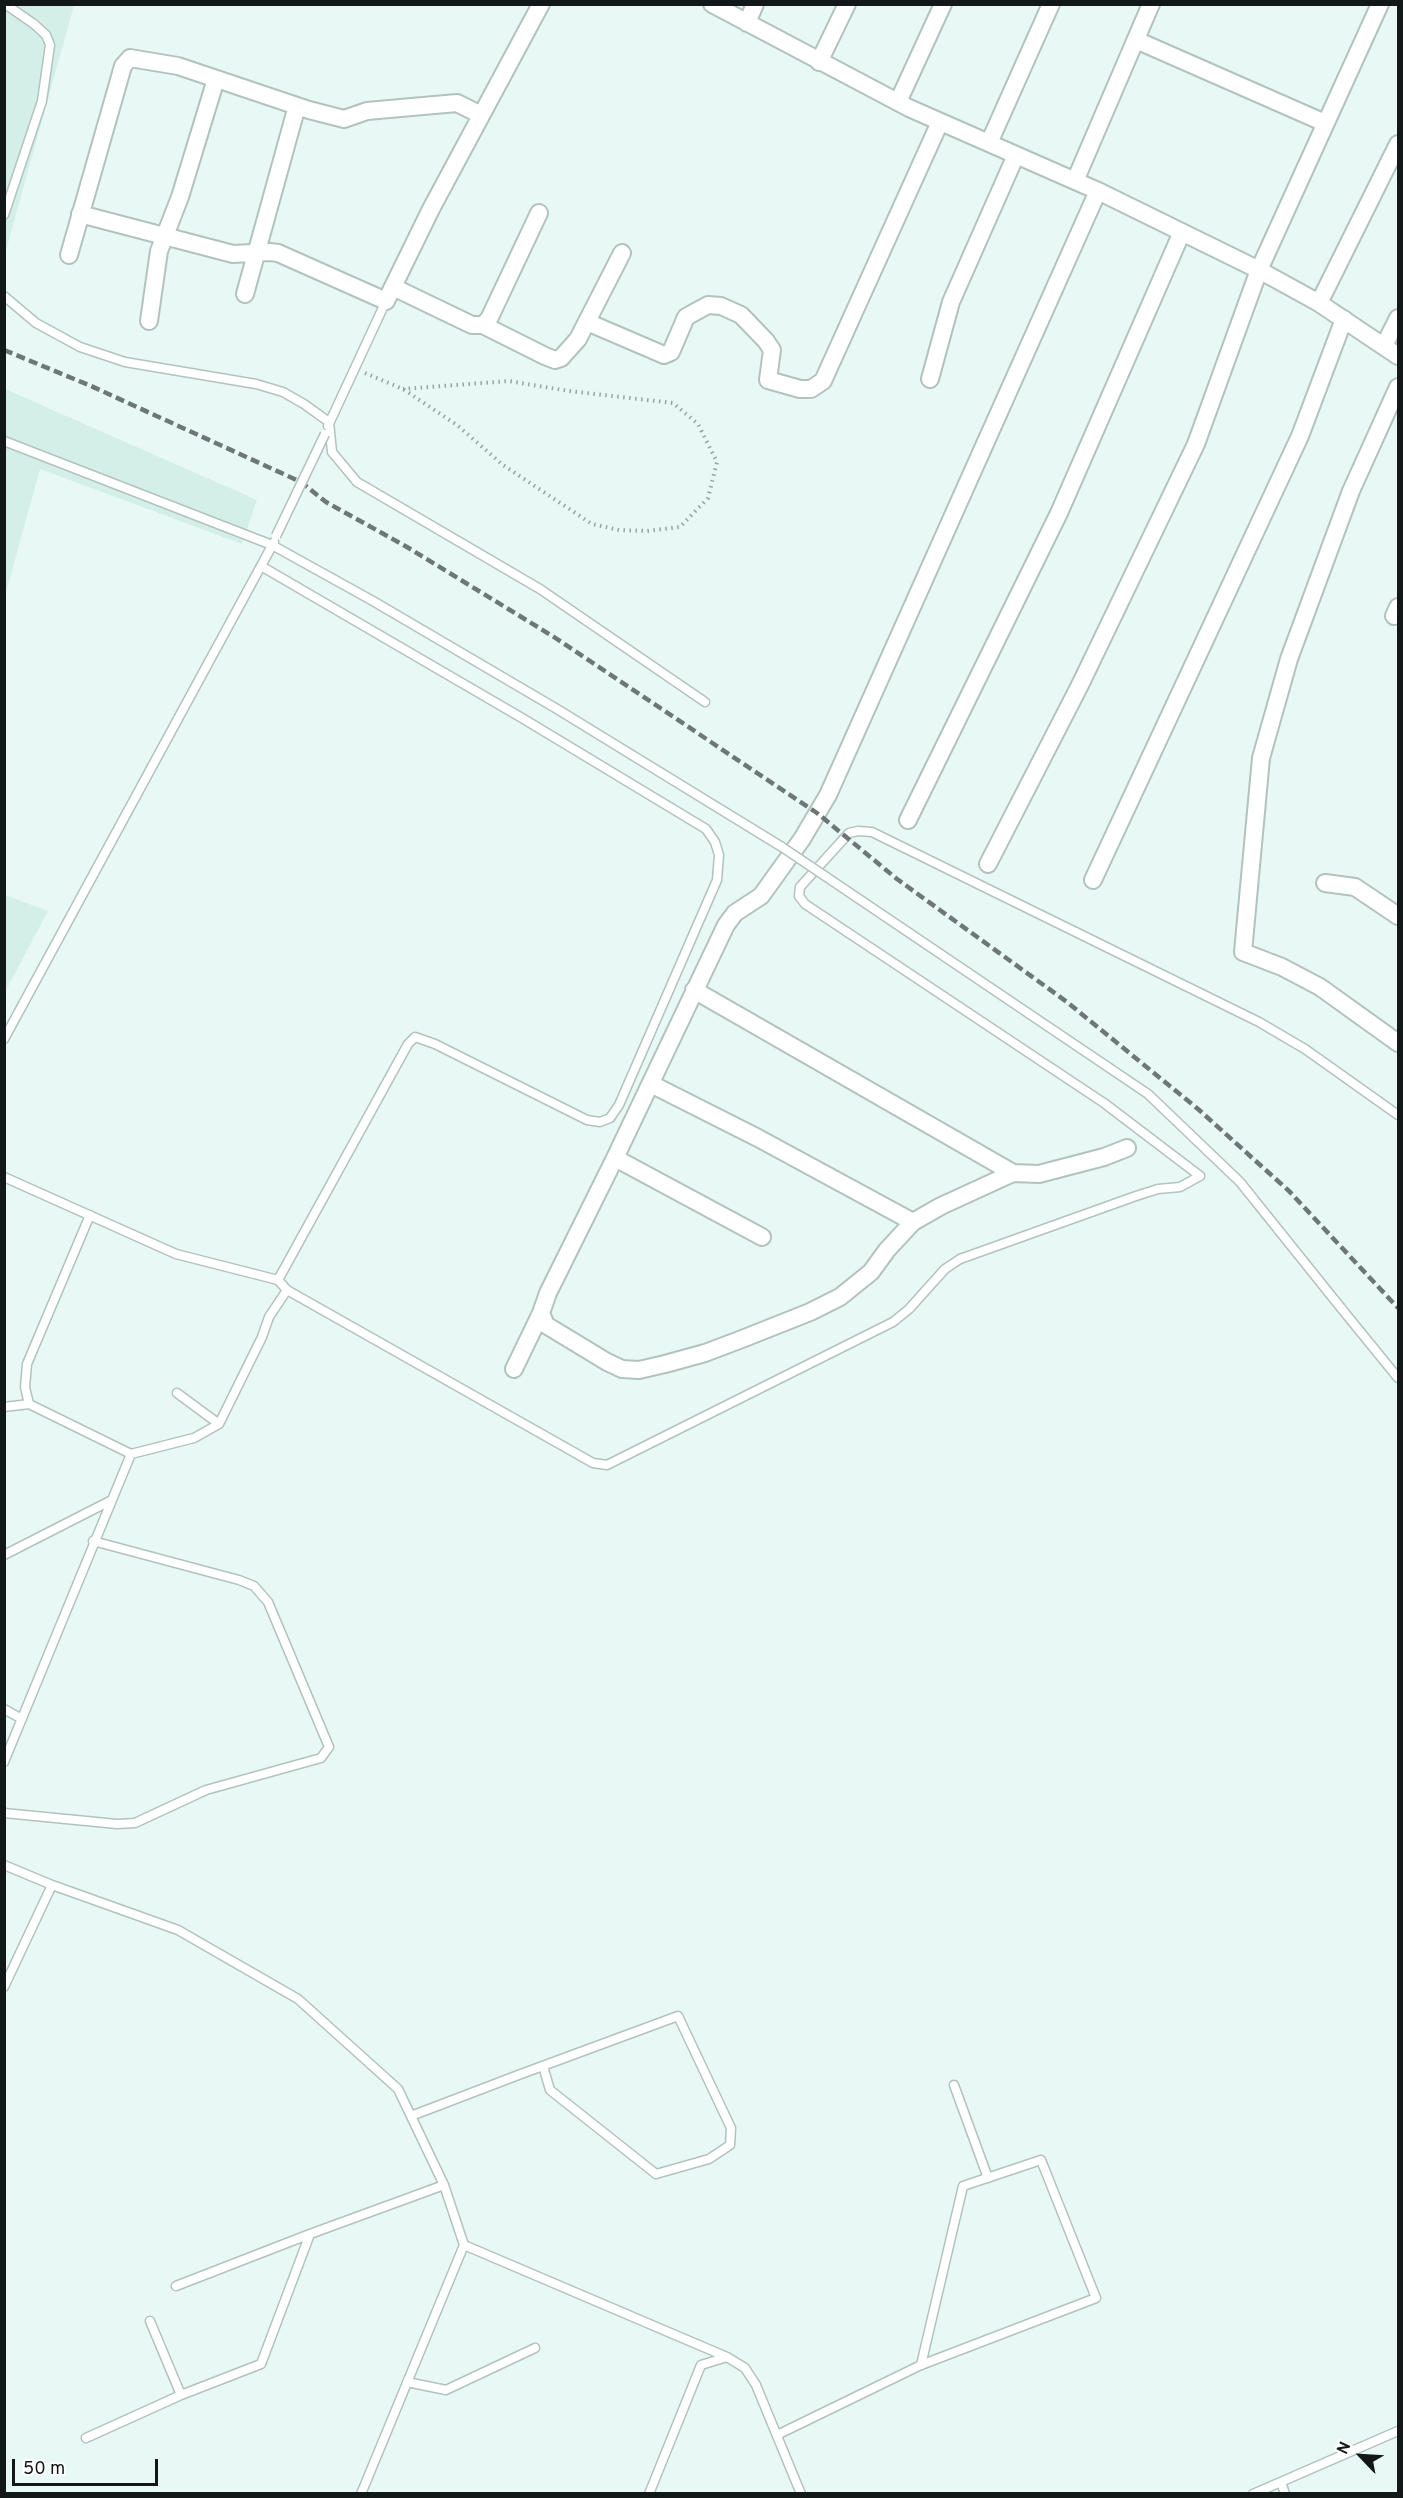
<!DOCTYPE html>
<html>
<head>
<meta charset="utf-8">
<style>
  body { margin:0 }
  #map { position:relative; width:1403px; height:2498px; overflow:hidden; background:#e8f9f5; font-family:Overpass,sans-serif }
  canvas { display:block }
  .frame { position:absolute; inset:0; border:6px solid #121817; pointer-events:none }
  .north { position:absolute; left:1331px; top:2426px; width:60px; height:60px; -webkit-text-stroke:4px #fff; paint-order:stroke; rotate:295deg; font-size:16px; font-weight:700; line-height:24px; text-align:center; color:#121817 }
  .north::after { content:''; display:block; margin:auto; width:21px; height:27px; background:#121817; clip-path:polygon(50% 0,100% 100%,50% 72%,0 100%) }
  .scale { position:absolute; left:12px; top:2459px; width:146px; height:27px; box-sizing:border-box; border:3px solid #121817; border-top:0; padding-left:8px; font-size:18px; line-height:21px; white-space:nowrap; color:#121817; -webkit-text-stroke:4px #fff; paint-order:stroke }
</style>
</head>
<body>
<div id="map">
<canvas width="1403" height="2498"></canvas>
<div class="frame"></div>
<div class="north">N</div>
<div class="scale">50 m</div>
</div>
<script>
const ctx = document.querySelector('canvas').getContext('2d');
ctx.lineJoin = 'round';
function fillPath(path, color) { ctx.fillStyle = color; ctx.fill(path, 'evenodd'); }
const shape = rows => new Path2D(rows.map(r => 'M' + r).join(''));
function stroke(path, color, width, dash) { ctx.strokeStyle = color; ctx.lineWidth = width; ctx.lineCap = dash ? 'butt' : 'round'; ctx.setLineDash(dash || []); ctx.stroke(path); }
const built = shape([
  [5,5,74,5,5,254],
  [5,389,257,500,242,544,40,469,5,596],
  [5,895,48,911,5,992,4,895]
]);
const path = shape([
  [365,373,403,389,457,425,503,465,592,524,619,530,647,531,680,527,708,498,717,462,698,424,673,403,569,391,509,381,403,389]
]);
const service = shape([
  [4,215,42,101,50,45,46,35,34,24,5,4],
  [4,296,36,323,80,347,125,362,256,384,283,392,304,404,329,422,332,452,357,482,540,589,705,702],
  [328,426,386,301],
  [4,441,272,545,373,601,557,709,782,847],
  [261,566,522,718,706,829,715,842,719,855,717,880,619,1105,610,1118,600,1122,587,1120,435,1044,415,1037,408,1044,278,1280],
  [4,1039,274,542],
  [4,1177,176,1254,278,1280,287,1290,269,1317,262,1337,219,1424,177,1393],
  [287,1290,593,1463,607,1465,893,1322,909,1309,945,1269,960,1259,1136,1196,1158,1189,1180,1187,1200,1176,1104,1103,805,904,799,896,800,887,849,833,858,831,872,832,1259,1022,1305,1049,1398,1115],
  [1341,1308,1398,1378],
  [29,1404,25,1387,27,1364,90,1215],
  [4,1407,29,1404,131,1454,112,1500],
  [131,1454,194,1438,219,1424],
  [4,1555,112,1500,4,1762],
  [4,1709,22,1719],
  [4,1813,117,1824,135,1823,206,1790,321,1758,329,1747,268,1602,254,1586,239,1580,93,1541],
  [4,1865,52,1885,178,1930,298,1999,398,2089,444,2185,464,2245,727,2357,745,2368,756,2385,801,2494],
  [4,1987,52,1885],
  [954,2085,988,2178],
  [411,2116,521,2074,678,2016,731,2128,730,2145,709,2159,656,2174,550,2090,543,2066],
  [176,2286,310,2234],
  [150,2321,181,2395],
  [407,2382,446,2390,535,2348],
  [777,2435,921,2365,1096,2298,1041,2160,963,2186,921,2365],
  [86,2438,181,2395,261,2364,310,2234,444,2185],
  [1281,2482,1285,2494],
  [361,2494,464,2245],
  [649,2494,701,2365,727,2357],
  [1253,2494,1398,2431]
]);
const minor = shape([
  [712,4,909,108,1098,191,1259,270,1319,303,1398,356],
  [747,23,755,4],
  [1136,40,1325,123],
  [819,62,847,4],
  [898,102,943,4],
  [989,143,1051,4],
  [1075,181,1151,4],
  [1098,191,828,795,802,839,761,896,735,913,726,925,615,1158,548,1293,541,1313,546,1325,607,1362,622,1369,639,1370,665,1364,705,1353,742,1339,810,1312,840,1297,871,1272,887,1250,913,1222,941,1206,1013,1173,1039,1174,1104,1157,1127,1148],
  [80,214,233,254,270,252,278,253,386,301,431,209,541,4],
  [69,255,123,66,130,58,178,66,309,110,344,119,367,111,457,103,481,115],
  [393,287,472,325,483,325,489,319,539,213],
  [245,294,297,106],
  [1319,303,1398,144],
  [149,321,159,251,180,197,216,79],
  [587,322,664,355,671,352,686,317,708,305,721,306,741,315,766,341,772,350,768,380,800,389,811,389,823,381,940,122],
  [483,325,545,356,555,360,561,358,578,339,622,253],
  [1384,346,1398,318],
  [930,379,951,302,1016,155],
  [1398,387,1351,491,1289,659,1261,758,1243,952,1282,967,1320,987,1398,1043],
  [1394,616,1398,607],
  [908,820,1059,513,1182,232],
  [988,864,1080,685,1196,444,1259,270,1380,4],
  [1093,880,1300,436,1344,319],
  [1325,883,1355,887,1398,916],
  [694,990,1013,1173],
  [651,1084,758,1138,913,1222],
  [615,1158,762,1237],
  [514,1369,541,1313]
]);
const rail = shape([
  [4,350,91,386,301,482,326,502,407,547,554,637,817,813,897,879,1067,1002,1198,1109,1289,1191,1398,1308]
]);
const serviceBridge = shape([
  [276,536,325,434],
  [782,847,1148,1094,1240,1182,1341,1308]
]);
fillPath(built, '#d4efe8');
stroke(service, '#b2c3be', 11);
stroke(minor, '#b2c3be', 20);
stroke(path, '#97a3a1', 4, [1.5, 4.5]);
stroke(service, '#fff', 8);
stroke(minor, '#fff', 16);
stroke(rail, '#6d7775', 4.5, [9, 4.5]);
stroke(serviceBridge, '#b2c3be', 11, []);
stroke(serviceBridge, '#fff', 8);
</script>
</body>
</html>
